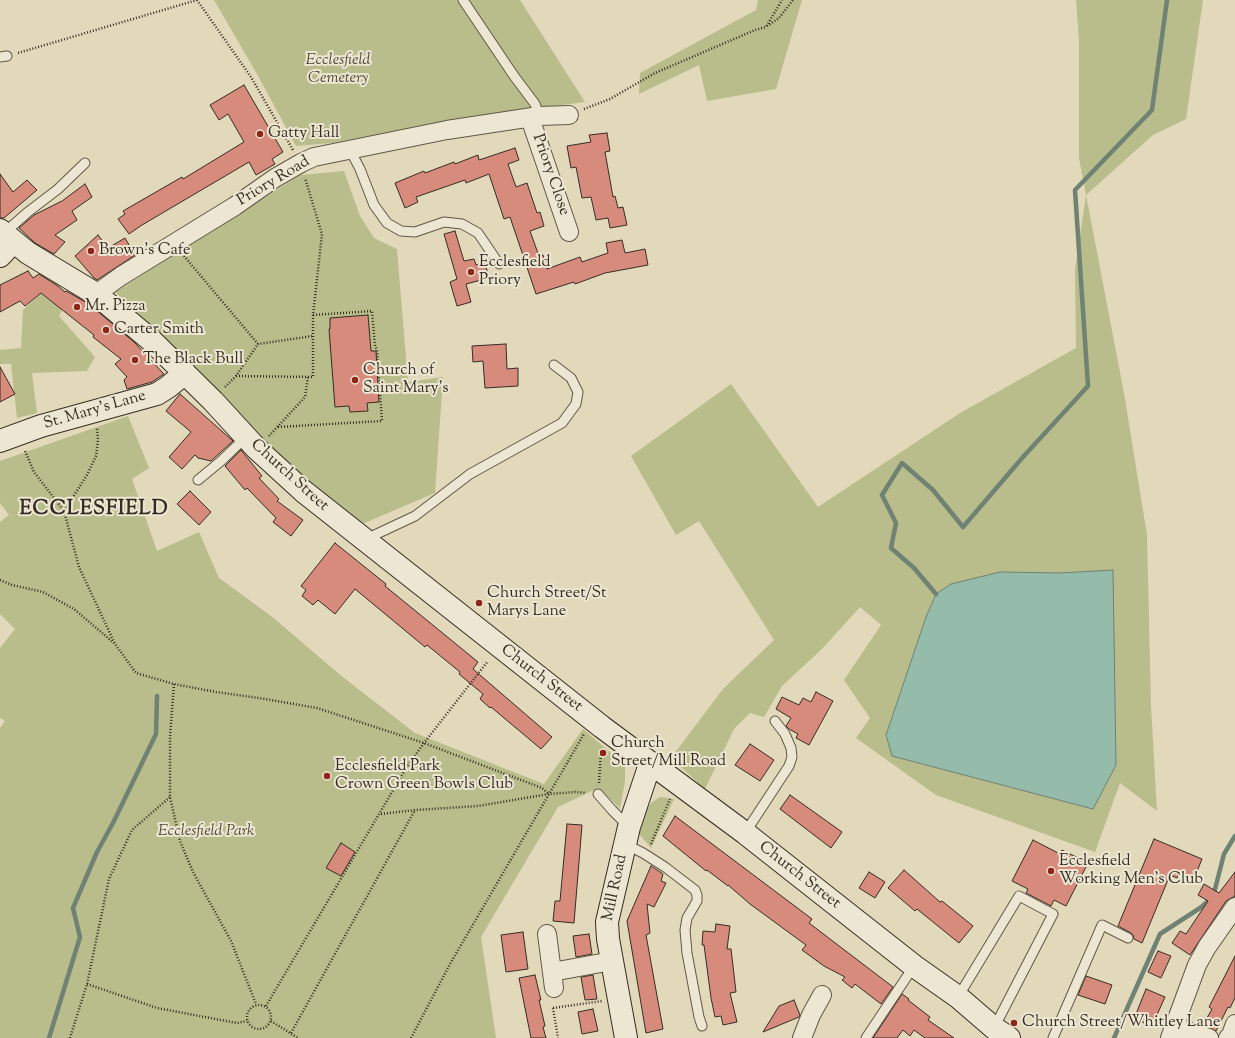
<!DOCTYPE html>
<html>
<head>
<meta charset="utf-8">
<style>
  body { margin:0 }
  canvas { display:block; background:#e2d8ba }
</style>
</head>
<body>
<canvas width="1235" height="1038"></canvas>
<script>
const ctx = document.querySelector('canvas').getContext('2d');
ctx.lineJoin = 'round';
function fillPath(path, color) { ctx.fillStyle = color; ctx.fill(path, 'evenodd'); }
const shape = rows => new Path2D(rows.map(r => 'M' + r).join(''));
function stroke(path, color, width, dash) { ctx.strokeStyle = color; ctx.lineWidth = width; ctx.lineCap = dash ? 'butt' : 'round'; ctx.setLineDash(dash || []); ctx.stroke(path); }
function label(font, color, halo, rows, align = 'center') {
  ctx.font = font + ' "Sorts Mill Goudy",serif'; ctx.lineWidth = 4; ctx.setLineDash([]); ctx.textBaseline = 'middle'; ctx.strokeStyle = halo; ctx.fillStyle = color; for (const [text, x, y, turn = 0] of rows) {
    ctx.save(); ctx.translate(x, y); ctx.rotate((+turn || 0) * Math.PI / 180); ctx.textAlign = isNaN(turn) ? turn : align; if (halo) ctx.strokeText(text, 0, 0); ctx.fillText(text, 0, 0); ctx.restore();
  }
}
const green = shape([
  [214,0,520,0,585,102,484,115,331,143,296,146,257,74],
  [758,0,802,0,776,89,707,101,699,65,639,94,640,73,756,10],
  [1076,0,1203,0,1186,119,1153,135,1086,195,1124,393,1147,535,1151,706,1157,811,1120,783,1095,852,936,795,856,738,870,718,844,680,881,625,860,607,822,649,782,686,764,717,750,713,734,729,705,789,671,758,723,689,774,640,699,521,676,535,631,456,731,384,818,507,960,413,1076,348,1075,269,1086,195,1079,158,1079,40],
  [344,171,360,216,374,238,397,249,408,382,443,377,435,493,362,524,292,472,115,292,300,175],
  [41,293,62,310,59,316,95,357,87,371,32,373,37,413,17,418,11,364,0,364,0,350,21,348,23,310],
  [128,416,149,468,132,479,157,551,199,532,219,578,271,616,344,678,415,733,544,784,583,729,625,765,625,782,620,808,598,788,558,807,481,937,496,1038,0,1038,0,728,5,721,0,718,0,648,15,629,0,614,0,522,9,515,0,503,0,461],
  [660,797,674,799,651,848,639,834,645,813,651,803]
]);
const water = shape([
  [1113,570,1116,765,1093,809,892,756,886,735,926,617,936,594,951,584,1000,572,1060,573,1113,570]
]);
const stream = shape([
  [936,594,914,568,891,548,896,523,882,495,902,463,933,490,963,527,1023,457,1088,386,1075,190,1152,110,1167,0],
  [49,1038,80,937,73,908,97,852,113,823,156,734,157,696],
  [1114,1038,1160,934,1200,908,1213,897,1224,854,1235,836]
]);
const building = shape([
  [244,85,283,152,272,159,275,164,256,175,249,162,142,225,129,234,118,219,125,214,123,211,182,177,183,179,244,142,228,114,219,120,210,105,244,85],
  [607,133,610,151,605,152,613,197,615,196,618,208,623,207,627,225,610,228,608,218,596,220,591,197,582,198,576,167,571,168,567,146,591,142,589,135,607,133],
  [515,148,519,160,508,164,516,187,527,183,537,213,540,212,544,226,530,231,539,256,543,255,547,269,580,257,582,262,608,253,606,243,622,240,625,253,645,249,648,265,605,273,575,284,574,282,536,294,510,217,504,219,489,174,466,183,465,180,416,197,418,202,405,208,395,183,424,171,425,173,454,162,455,164,478,155,479,160,515,148],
  [0,174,13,192,27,180,37,190,4,218,0,218,0,174],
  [85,184,92,197,72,211,77,220,55,235,65,242,54,254,35,243,19,228,34,215,62,201,85,184],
  [455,231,464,261,474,259,476,265,485,263,489,278,466,284,471,302,457,306,450,282,457,279,444,234,455,231],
  [98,235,108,248,125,238,135,255,97,280,94,278,75,256,98,235],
  [28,271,33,278,39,274,58,286,65,292,66,291,89,304,134,342,164,374,152,382,127,389,124,380,127,377,115,364,121,359,93,337,94,335,41,293,25,306,20,301,0,312,0,285,28,271],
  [368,315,371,351,376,351,379,402,367,403,368,411,350,412,349,406,335,407,329,329,330,329,330,318,368,315],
  [506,344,507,369,518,368,518,386,485,388,483,361,473,362,472,346,506,344],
  [0,367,15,394,0,402,0,367],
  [180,394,233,441,211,461,198,458,195,455,182,469,169,457,191,432,166,411,180,394],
  [241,450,262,476,259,478,279,499,277,501,303,520,291,536,273,522,276,518,247,488,245,490,225,466,241,450],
  [190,491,211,512,199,525,177,504,190,491],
  [335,543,386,584,385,586,478,662,473,669,552,737,541,749,491,707,490,708,480,699,483,694,459,674,460,672,427,645,425,647,355,589,335,614,318,600,313,605,302,596,306,590,301,586,335,543],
  [816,692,833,701,809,745,796,738,798,734,789,729,786,726,791,718,776,709,782,697,799,705,803,698,811,702,816,692],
  [750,744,774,760,760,781,735,765,750,744],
  [790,795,842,832,831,848,780,809,790,795],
  [675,816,812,919,809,923,893,987,881,1004,855,984,852,988,842,980,845,977,824,966,802,950,806,945,750,904,728,885,728,886,707,870,706,871,663,836,675,816],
  [567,824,582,825,574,923,553,921,555,901,560,901,567,824],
  [1154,839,1202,859,1194,879,1179,873,1177,878,1170,875,1142,943,1134,939,1133,935,1131,933,1118,926,1154,839],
  [1033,840,1060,854,1062,850,1088,863,1066,906,1054,900,1051,906,1026,893,1028,889,1012,881,1033,840],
  [341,843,355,852,341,876,326,868,341,843],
  [651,866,663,874,661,881,666,883,654,907,647,904,650,933,646,935,663,1029,646,1033,627,921,651,866],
  [904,870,940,902,942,901,973,926,959,943,917,909,915,911,888,888,904,870],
  [869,872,885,882,875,898,859,888,869,872],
  [1235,872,1235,896,1226,901,1190,955,1172,943,1180,931,1186,934,1208,901,1198,895,1204,884,1219,893,1235,872],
  [716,924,730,926,727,949,731,949,736,992,730,993,737,1022,723,1025,721,1016,715,1017,711,998,704,945,702,945,703,931,715,932,716,924],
  [523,932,528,969,506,972,501,935,523,932],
  [589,934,592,954,576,957,573,936,589,934],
  [1158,951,1171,956,1161,978,1148,972,1158,951],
  [1235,956,1235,998,1230,1008,1228,1007,1216,1031,1203,1025,1212,1009,1209,1007,1235,956],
  [535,975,541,1000,539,1000,545,1026,543,1027,546,1038,531,1038,519,978,535,975],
  [593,975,597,999,585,1000,581,977,593,975],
  [1086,976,1112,985,1105,1004,1078,995,1086,976],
  [1146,989,1165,997,1152,1026,1134,1019,1146,989],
  [902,994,909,999,908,1000,930,1017,928,1020,954,1038,925,1038,914,1030,910,1036,903,1030,897,1038,873,1038,902,994],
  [794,1000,800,1015,799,1017,763,1032,779,1006,794,1000],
  [593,1009,598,1031,582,1034,578,1012,593,1009]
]);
const path = shape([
  [197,0,251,77,293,150],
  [767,26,779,18,793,0],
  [18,53,197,0],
  [584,109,610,99,655,73,755,30,766,27,782,0],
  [184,256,258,344],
  [236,376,313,377,313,315,322,234,305,178],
  [225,387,236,376,258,344,313,336],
  [278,427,382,421,377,350,375,346,372,311,313,315],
  [269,436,305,397,308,377],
  [25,451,34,472,64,511,79,567,115,644,136,673,174,684,216,692,259,698,317,708,424,743,542,788,549,794],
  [64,511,87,475,96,456,98,440,97,428],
  [0,580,12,585,43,592,74,609,115,644],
  [174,684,170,737,170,797,180,841,193,872,231,941,256,1004],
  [599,783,601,750],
  [381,814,415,810,478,806,549,794,575,792,586,793],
  [651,844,670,799],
  [87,984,157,1008,237,1023,247,1021],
  '247 1017a12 12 0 1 1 24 0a12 12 0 1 1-24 0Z',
  [266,1006,405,770,424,743,488,661],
  [553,1008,602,1001],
  [553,1008,558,1038],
  [271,1021,298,1038],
  [291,1033,415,810],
  [70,1038,87,984,109,879,132,830,170,797],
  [411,1038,450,964,584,734]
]);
const lane = shape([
  [463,0,514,76,535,104,539,116],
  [0,57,7,56],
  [350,150,360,169,374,205,387,223,401,231,415,232,444,222,462,224,478,233,499,264],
  [3,234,28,212,58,189,85,163],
  [198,480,221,461,246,437],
  [366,539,415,516,470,474,562,423,576,404,578,392,571,378,554,365],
  [598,794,612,810,629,827],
  [745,833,789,766,792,757,791,748,785,734,775,721],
  [625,844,643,853,665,867,695,890,697,895,697,901,687,918,685,930,687,953,699,1017,702,1026],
  [958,997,1019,896,1053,914,994,1028],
  [866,1038,914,966],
  [1053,1038,1102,925,1128,938]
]);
const street = shape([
  [530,118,569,232],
  [96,294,121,276,235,206,275,178,301,163,314,157,447,130,539,116,569,115],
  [547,934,554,988],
  [552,972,612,961],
  [1174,1027,1209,1038],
  [802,1038,811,1015,822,995],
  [1170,1038,1197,965,1207,947,1235,907],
  [1228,1038,1231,1035,1235,1024]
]);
const secondary = shape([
  [0,230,28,253,96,294,152,341,213,401,257,449,303,491,602,727,745,833,914,966,958,997,994,1028,1009,1038],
  [0,256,13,242],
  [0,441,41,426,157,394,168,387,185,373],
  [626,1038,608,939,607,922,629,827,650,764]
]);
const markers = [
  [260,134,4,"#8f2418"],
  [91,251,4,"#8f2418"],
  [471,272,4,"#8f2418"],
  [77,307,4,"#8f2418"],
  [106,330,4,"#8f2418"],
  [135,360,4,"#8f2418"],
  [355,380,4,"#8f2418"],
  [479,603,4,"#8f2418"],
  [603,753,4,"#8f2418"],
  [327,776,4,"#8f2418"],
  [1051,871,4,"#8f2418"],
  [1014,1023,4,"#8f2418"]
];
const parkNames = [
  ["Ecclesfield",338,61],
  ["Cemetery",338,79],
  ["Ecclesfield Park",206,832]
];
const poiNames = [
  ["Gatty Hall",268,134],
  ["Brown's Cafe",99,251],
  ["Ecclesfield",479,263],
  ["Priory",479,281],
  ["Mr. Pizza",85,307],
  ["Carter Smith",114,330],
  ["The Black Bull",143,360],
  ["Church of",363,371],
  ["Saint Mary's",363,389],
  ["Church Street/St",487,594],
  ["Marys Lane",487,612],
  ["Church",611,744],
  ["Street/Mill Road",611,762],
  ["Ecclesfield Park",335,767],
  ["Crown Green Bowls Club",335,785],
  ["Ecclesfield",1059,862],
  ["Working Men's Club",1059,880],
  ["Church Street/Whitley Lane",1022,1023]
];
const streetNames = [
  ["Priory Close",550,175,71],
  ["Priory Road",274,182,-31],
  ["St. Mary's Lane",95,411,-16],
  ["Church Street",289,476,42],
  ["Church Street",541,679,38],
  ["Church Street",799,876,38],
  ["Mill Road",616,888,-78]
];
const districtNames = [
  ["ECCLESFIELD",94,511]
];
fillPath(green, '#b9bd8b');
fillPath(water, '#95bbaa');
stroke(water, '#6f8274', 1);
stroke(stream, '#6f8274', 4.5);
fillPath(building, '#d78b7d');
stroke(building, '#362d22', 1);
stroke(lane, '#615848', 11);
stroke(street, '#615848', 20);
stroke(secondary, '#362d22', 24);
stroke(path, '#362d22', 2.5, [1, 2]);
stroke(lane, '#ece6d2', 9);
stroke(street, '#ece6d2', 18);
stroke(secondary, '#ece6d2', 22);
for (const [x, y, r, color] of markers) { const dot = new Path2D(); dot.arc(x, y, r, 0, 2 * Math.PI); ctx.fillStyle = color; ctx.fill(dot); stroke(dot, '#ece6d2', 1.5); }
label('italic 16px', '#504a37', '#ece6d2', parkNames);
label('16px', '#362d22', '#ece6d2', poiNames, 'left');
label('16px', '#362d22', '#ece6d2', streetNames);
ctx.letterSpacing = '1px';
label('bold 20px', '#362d22', '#ece6d2', districtNames);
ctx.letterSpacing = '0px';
</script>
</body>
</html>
